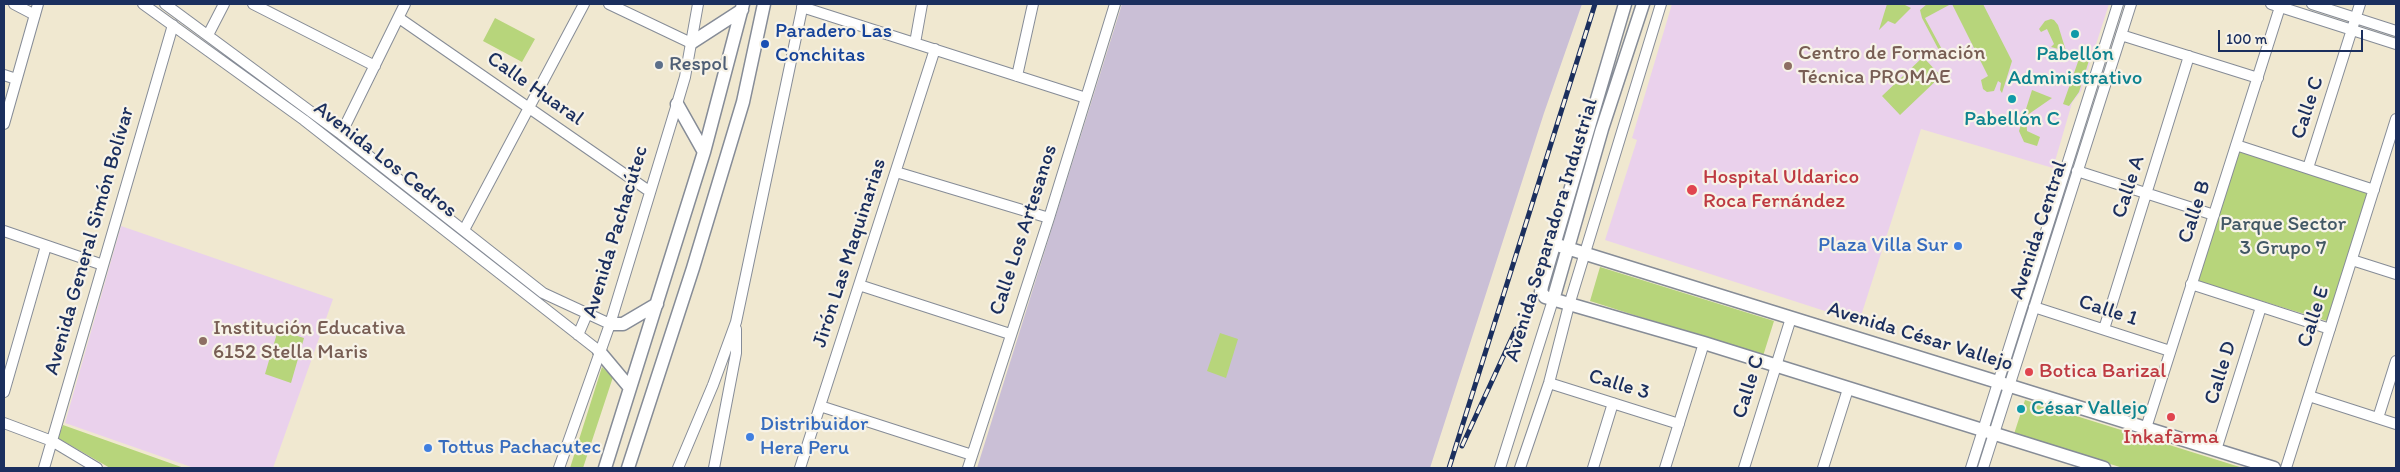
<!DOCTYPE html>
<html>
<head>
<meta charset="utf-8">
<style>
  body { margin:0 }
  #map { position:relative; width:2400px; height:472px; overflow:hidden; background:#f0e8d0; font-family:Itim,sans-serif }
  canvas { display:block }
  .frame { position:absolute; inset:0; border:5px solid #1b2f5e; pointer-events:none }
  .scale { position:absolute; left:2218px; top:30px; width:145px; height:22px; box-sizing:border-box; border:2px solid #1b2f5e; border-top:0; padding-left:6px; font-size:15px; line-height:18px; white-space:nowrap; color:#1b2f5e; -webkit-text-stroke:4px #f7f3e8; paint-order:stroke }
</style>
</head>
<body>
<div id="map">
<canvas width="2400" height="472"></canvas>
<div class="frame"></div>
<div class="scale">100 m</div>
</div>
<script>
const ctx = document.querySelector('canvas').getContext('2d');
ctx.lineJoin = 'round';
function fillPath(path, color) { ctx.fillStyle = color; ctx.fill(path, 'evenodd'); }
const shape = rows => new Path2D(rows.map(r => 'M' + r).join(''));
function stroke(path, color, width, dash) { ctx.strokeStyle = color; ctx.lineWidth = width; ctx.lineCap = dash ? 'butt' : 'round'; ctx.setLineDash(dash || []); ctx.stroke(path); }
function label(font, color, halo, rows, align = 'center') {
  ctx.font = font + ' Itim,sans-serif'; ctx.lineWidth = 4.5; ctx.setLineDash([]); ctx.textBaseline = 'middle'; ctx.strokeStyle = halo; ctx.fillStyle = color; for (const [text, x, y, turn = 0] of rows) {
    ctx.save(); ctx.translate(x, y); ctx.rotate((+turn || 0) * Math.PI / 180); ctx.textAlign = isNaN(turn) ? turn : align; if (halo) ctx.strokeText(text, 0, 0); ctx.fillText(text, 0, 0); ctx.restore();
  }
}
const built = shape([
  [1672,4,2109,4,2081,91,2072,103,2053,168,1921,129,1859,322,1605,240,1637,140,1632,138],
  [121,226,333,299,273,468,194,468,65,423]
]);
const industrial = shape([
  [1122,4,1582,4,1544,113,1430,468,977,468]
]);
const green = shape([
  [1887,4,1903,4,1911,8,1895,24,1888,21,1879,30],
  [1927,4,1951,4,1925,18,1945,55,1942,56,1922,18,1920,10],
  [1952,4,1983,4,2012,61,2002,93,2000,90,2001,83,1998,81,1994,91,1987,92,1983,89,1981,80,1988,76],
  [495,18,535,39,522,62,483,41],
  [2051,19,2054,20,2058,25,2066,51,2051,47,2054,44,2047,29,2041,32,2039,29,2045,21],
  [2092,51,2079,92,2069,106,2063,104,2080,56],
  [1923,57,1941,76,1900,115,1882,96],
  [2032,90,2052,98,2026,116,2027,131,2040,137,2037,146,2024,142,2019,131],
  [2239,151,2369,192,2327,321,2197,281],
  [1600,267,1774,321,1763,356,1590,301],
  [278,330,304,338,291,383,265,374],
  [1220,333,1238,339,1226,378,1207,371],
  [602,367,613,377,583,468,570,468],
  [2025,400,2243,468,2123,468,2014,434],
  [63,425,184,468,110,468,58,438]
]);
const minor = shape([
  [14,4,35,15],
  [143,4,304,120,599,351],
  [165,4,341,134,543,293,610,324],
  [253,4,375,66],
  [609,4,691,43],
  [2271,4,2396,44],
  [2312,4,2396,31],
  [802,7,1086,98],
  [399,18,649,191],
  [208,35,224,4],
  [2121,35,2258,78],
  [915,43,922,4],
  [4,75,16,79],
  [1017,76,1033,4],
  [4,124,38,4],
  [341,134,405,4],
  [2236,145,2374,190],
  [2308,168,2360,4],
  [2077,171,2214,215],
  [896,172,1049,218],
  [464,230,584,4],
  [4,231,103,265],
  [2352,260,2396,274],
  [2191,284,2330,329],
  [859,285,1010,334],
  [2034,307,2170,351],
  [2104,329,2189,56],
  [578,335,587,314],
  [1549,383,1679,424],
  [4,392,46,246],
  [2309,396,2396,424],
  [820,406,972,455],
  [2378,418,2396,361],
  [4,423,52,441,97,468],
  [2146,428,2280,7],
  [2216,450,2261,307],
  [44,468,173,25],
  [559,468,610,324,677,104,685,77,698,4],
  [678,468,713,385,736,322,803,4],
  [714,468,736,353,736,329],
  [800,468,935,49],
  [968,468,1049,218,1115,4],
  [1500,468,1553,300],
  [1520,468,1549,383,1569,305,1661,4],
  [1593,468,1613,403],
  [1665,468,1704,343],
  [1744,468,1791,318],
  [1823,468,1848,389],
  [1971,468,2118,4],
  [1983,468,2131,4],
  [2286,468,2396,119]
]);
const major = shape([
  [1625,4,1542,286,1541,292,1545,297,1704,343,2104,468],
  [691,43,742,10],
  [677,104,704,152],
  [1554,244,2274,468],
  [1553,300,1602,129,1643,4],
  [610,324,623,324,657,304],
  [599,351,630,388],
  [605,468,704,152,743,4],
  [628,468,693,268,743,102,764,4]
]);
const rail = shape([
  [1462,446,1516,329],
  [1449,468,1595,4]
]);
const markers = [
  [2075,34,5,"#0f9aa8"],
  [765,44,5,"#1a4fb4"],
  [659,65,5,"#5c6f8a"],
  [1788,66,5,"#8d6e63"],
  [2012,99,5,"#0f9aa8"],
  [1692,190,6,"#e0444e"],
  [1958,246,5,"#3f7fe0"],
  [203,341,5,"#8d6e63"],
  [2029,372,5,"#e0444e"],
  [2021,409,5,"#0f9aa8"],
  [2171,417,5,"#e0444e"],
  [750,437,5,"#3f7fe0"],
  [428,448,5,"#3f7fe0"]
];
const transitNames = [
  ["Paradero Las",775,32],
  ["Conchitas",775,56]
];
const educationNames = [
  ["Centro de Formación",1798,54],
  ["Técnica PROMAE",1798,78],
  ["Institución Educativa",213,329],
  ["6152 Stella Maris",213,353]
];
const cultureNames = [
  ["Pabellón",2075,55],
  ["Administrativo",2075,79],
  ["Pabellón C",2012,120],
  ["César Vallejo",2031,409,"left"]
];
const serviceNames = [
  ["Respol",669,65]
];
const streetNames = [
  ["Calle Huaral",535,89,35],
  ["Calle C",2308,108,-72],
  ["Avenida Los Cedros",385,160,38],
  ["Calle A",2129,187,-72],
  ["Calle B",2195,212,-72],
  ["Calle Los Artesanos",1024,230,-72],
  ["Avenida Separadora Industrial",1552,230,-73],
  ["Avenida Central",2039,230,-72],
  ["Avenida Pachacútec",616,232,-73],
  ["Avenida General Simón Bolívar",90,241,-74],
  ["Jirón Las Maquinarias",850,253,-72],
  ["Calle 1",2108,311,18],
  ["Calle E",2314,317,-72],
  ["Avenida César Vallejo",1920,337,17],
  ["Calle D",2221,373,-73],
  ["Calle 3",1619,385,17],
  ["Calle C",1749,387,-73]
];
const healthNames = [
  ["Hospital Uldarico",1703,178],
  ["Roca Fernández",1703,202],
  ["Botica Barizal",2039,372],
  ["Inkafarma",2171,438,"center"]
];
const parkNames = [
  ["Parque Sector",2283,225],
  ["3 Grupo 7",2283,249]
];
const shopNames = [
  ["Plaza Villa Sur",1948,246,"right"],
  ["Distribuidor",760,425],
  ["Hera Peru",760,449],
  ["Tottus Pachacutec",438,448]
];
fillPath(built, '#ead1ec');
fillPath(industrial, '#cabfd6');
fillPath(green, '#b7d57b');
stroke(minor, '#868c97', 12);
stroke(major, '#868c97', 15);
stroke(minor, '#fff', 10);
stroke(major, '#fff', 12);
stroke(rail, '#1b2f5e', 5);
stroke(rail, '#f7f3e8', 3, [9]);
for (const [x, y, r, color] of markers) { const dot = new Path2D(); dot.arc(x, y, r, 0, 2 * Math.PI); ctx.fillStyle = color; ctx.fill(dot); stroke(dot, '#f7f3e8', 2); }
label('21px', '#164399', '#f7f3e8', transitNames, 'left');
label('21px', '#785e54', '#f7f3e8', educationNames, 'left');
label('21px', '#0d838f', '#f7f3e8', cultureNames);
label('21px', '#4e5e75', '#f7f3e8', serviceNames, 'left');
label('21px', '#1b2f5e', '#f7f3e8', streetNames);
label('21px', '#be3a42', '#f7f3e8', healthNames, 'left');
label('21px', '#425865', '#f7f3e8', parkNames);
label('21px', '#366cbe', '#f7f3e8', shopNames, 'left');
</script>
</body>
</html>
